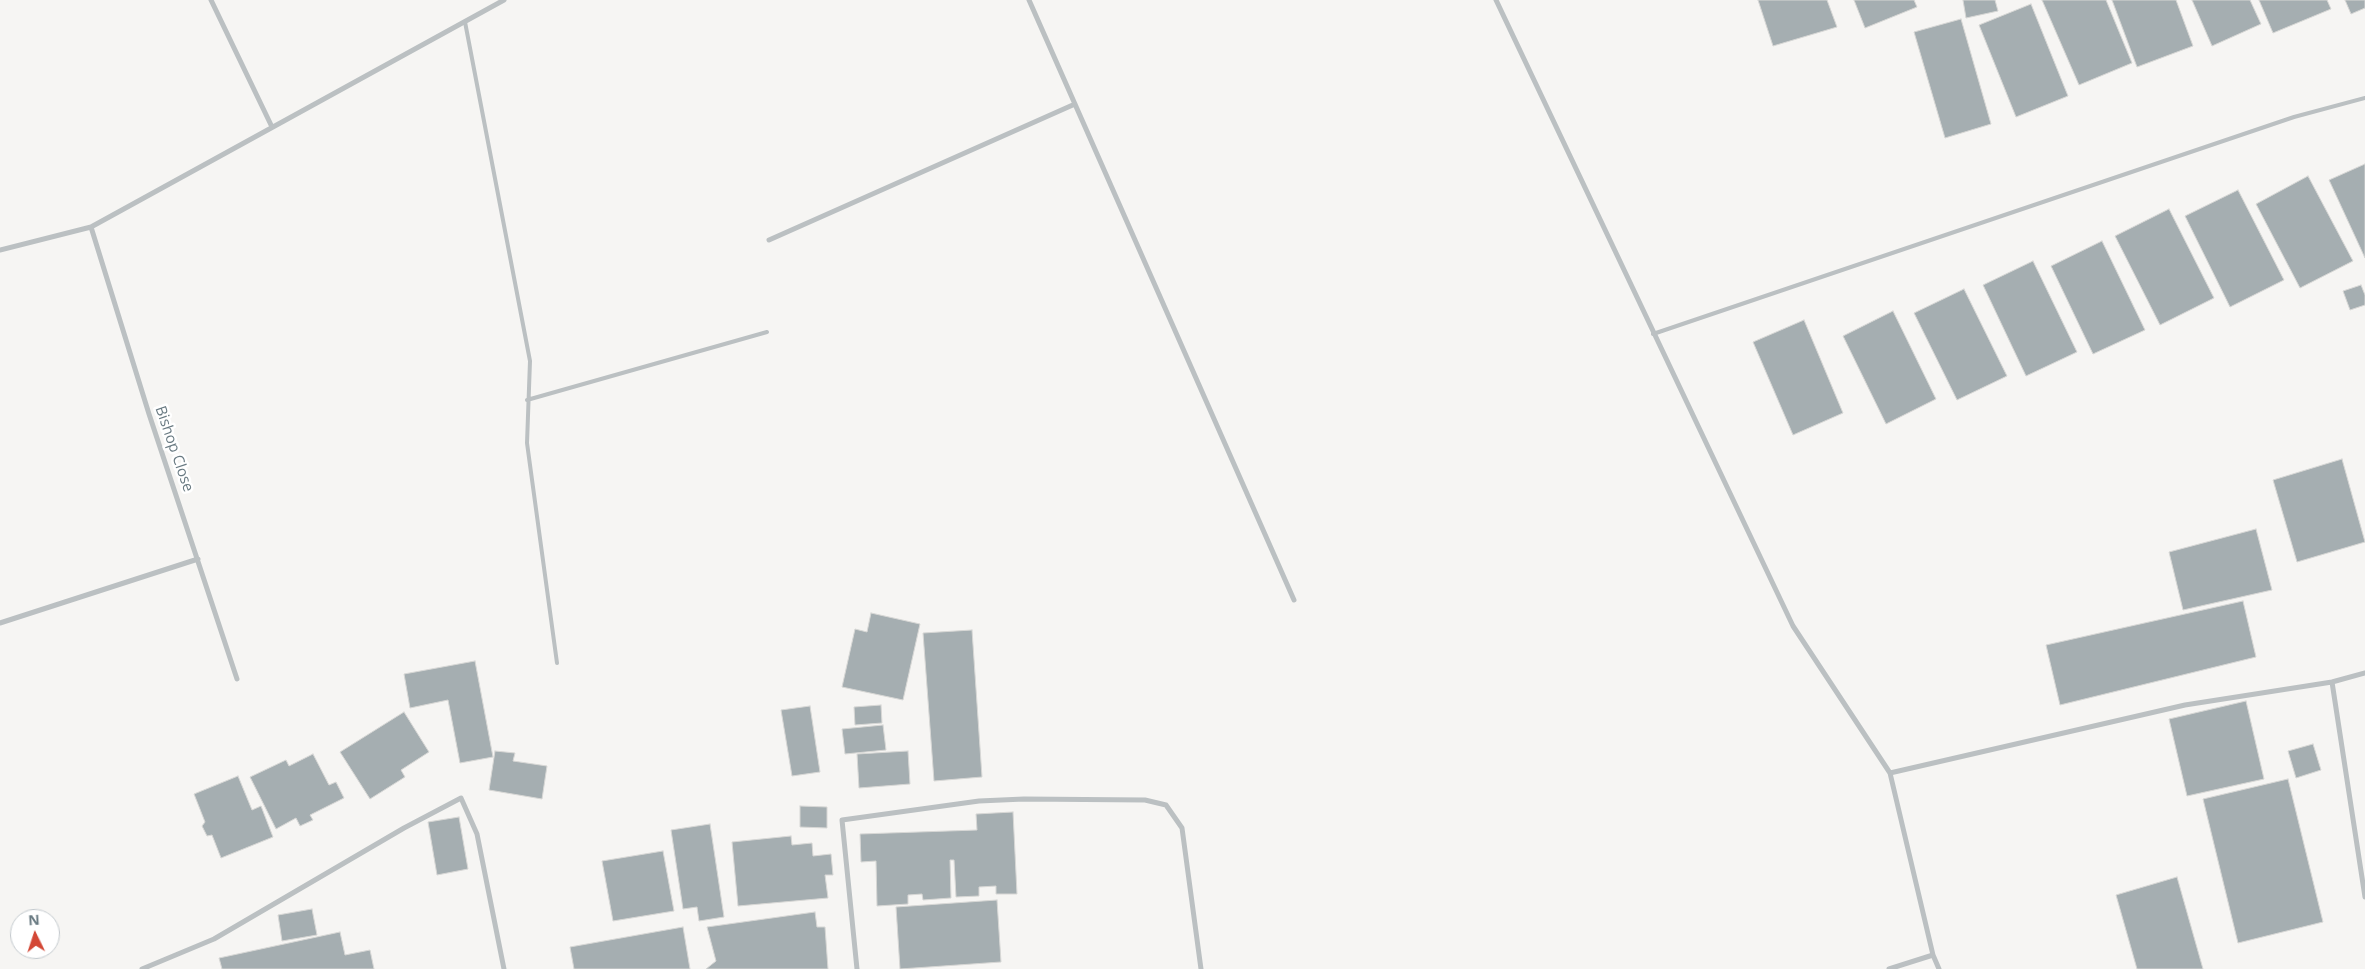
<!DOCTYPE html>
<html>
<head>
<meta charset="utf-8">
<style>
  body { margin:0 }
  #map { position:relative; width:2365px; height:969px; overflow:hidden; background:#f6f5f3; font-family:"Open Sans",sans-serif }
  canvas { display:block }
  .north { position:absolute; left:10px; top:909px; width:50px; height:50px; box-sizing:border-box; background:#fff; border:1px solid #c3c9cd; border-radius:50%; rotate:356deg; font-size:14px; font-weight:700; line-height:20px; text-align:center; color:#687981 }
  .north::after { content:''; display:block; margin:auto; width:18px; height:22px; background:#d34735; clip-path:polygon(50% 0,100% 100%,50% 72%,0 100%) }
</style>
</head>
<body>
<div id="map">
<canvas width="2365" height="969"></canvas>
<div class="north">N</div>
</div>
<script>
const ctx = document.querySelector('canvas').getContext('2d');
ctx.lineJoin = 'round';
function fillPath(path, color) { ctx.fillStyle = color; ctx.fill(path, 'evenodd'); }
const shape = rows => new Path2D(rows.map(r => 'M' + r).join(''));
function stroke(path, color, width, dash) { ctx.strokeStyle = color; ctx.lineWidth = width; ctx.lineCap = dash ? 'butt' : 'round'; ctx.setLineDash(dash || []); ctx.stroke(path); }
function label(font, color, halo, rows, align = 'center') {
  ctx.font = font + ' "Open Sans",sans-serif'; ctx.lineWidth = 5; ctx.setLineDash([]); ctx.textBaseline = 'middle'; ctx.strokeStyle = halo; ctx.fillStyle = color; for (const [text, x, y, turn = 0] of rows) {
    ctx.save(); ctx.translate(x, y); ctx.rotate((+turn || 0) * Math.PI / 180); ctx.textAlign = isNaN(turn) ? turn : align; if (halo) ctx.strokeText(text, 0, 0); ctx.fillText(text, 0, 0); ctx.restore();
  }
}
const building = shape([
  [1758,0,1827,0,1837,27,1773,46,1758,0],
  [1854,0,1914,0,1917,7,1865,28,1854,0],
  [1963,0,1995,0,1998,11,1966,18,1963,0],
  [2042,0,2106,0,2132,63,2079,85,2042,0],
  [2112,0,2176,0,2193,46,2137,67,2112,0],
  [2192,0,2250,0,2261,24,2212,46,2192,0],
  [2259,0,2327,0,2331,9,2273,33,2259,0],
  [2345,0,2365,0,2365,8,2351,14,2345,0],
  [2031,4,2068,96,2016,117,1979,25,2031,4],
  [1961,19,1991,124,1945,138,1914,32,1961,19],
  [2365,164,2365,258,2329,180,2365,164],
  [2308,176,2353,261,2300,288,2256,204,2308,176],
  [2238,190,2284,280,2230,307,2185,216,2238,190],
  [2169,209,2214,298,2160,325,2115,236,2169,209],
  [2102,241,2145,330,2093,354,2051,266,2102,241],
  [2033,261,2077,352,2026,376,1983,285,2033,261],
  [2361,285,2365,295,2365,305,2350,310,2343,291,2361,285],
  [1964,289,2007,376,1957,400,1914,313,1964,289],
  [1893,311,1936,399,1886,424,1843,336,1893,311],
  [1804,320,1843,413,1793,435,1753,342,1804,320],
  [2342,459,2365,542,2297,562,2273,480,2342,459],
  [2256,529,2272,590,2183,610,2169,552,2256,529],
  [2243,601,2256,657,2060,705,2046,645,2243,601],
  [871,613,920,624,903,700,842,687,855,629,867,632,871,613],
  [972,630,982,777,934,781,923,633,972,630],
  [475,661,493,757,460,763,448,700,410,708,404,674,475,661],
  [2246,701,2264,779,2187,796,2169,719,2246,701],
  [881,705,882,723,855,725,854,707,881,705],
  [810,706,820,772,792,776,781,710,810,706],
  [404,712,429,752,401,770,405,777,370,799,340,752,404,712],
  [883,725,886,750,845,754,842,729,883,725],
  [2313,744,2321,770,2296,778,2288,751,2313,744],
  [495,751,515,753,513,761,547,766,542,799,489,790,495,751],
  [908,751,910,784,859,788,857,754,908,751],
  [313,754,329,785,336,782,344,798,310,815,313,820,300,826,296,818,276,829,250,777,286,760,289,766,313,754],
  [238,776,252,810,261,806,273,837,221,858,212,835,207,836,202,826,205,822,194,794,238,776],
  [2288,779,2323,922,2238,943,2203,799,2288,779],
  [800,806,827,807,827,828,800,827,800,806],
  [1013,812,1017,894,996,894,996,886,979,887,979,896,956,897,954,860,950,860,951,898,923,900,922,894,908,895,908,904,877,906,876,861,861,862,860,834,977,830,976,814,1013,812],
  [459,817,468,869,437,875,428,822,459,817],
  [710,824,724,917,699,921,697,907,683,909,671,830,710,824],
  [791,836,792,845,812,843,813,856,831,854,833,875,825,875,828,898,738,906,732,842,791,836],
  [663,851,674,911,613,921,602,861,663,851],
  [2177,877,2203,969,2137,969,2116,895,2177,877],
  [997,900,1001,962,900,969,896,907,997,900],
  [312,909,317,935,282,941,278,915,312,909],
  [815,912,817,927,825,927,828,969,706,969,716,961,707,927,815,912],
  [683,927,690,969,574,969,570,947,683,927],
  [340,932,345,955,370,950,374,969,222,969,219,958,340,932]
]);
const lane = shape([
  [465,22,530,361,527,443,557,663],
  [1653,334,2294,117,2365,98],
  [527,400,767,332]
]);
const street = shape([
  [211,0,272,127],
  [1029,0,1294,600],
  [1496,0,1793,626,1890,773,1933,955,1939,969],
  [91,227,149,414,237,679],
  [769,240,1075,104],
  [0,250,91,227,504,0],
  [0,623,198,559],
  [2332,682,2365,897],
  [1890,773,2185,705,2332,682,2365,673],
  [142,969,214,939,404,828,461,798,477,834,504,969],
  [857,969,842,820,979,801,1024,799,1145,800,1166,805,1182,828,1201,969],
  [1889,969,1933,955]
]);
const streetNames = [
  ["Bishop Close",174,449,71]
];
fillPath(building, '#a5aeb1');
stroke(building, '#d7d7d5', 1);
stroke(lane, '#bbc0c2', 4);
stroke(street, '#bbc0c2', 5);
label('15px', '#687981', '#fff', streetNames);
</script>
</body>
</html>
